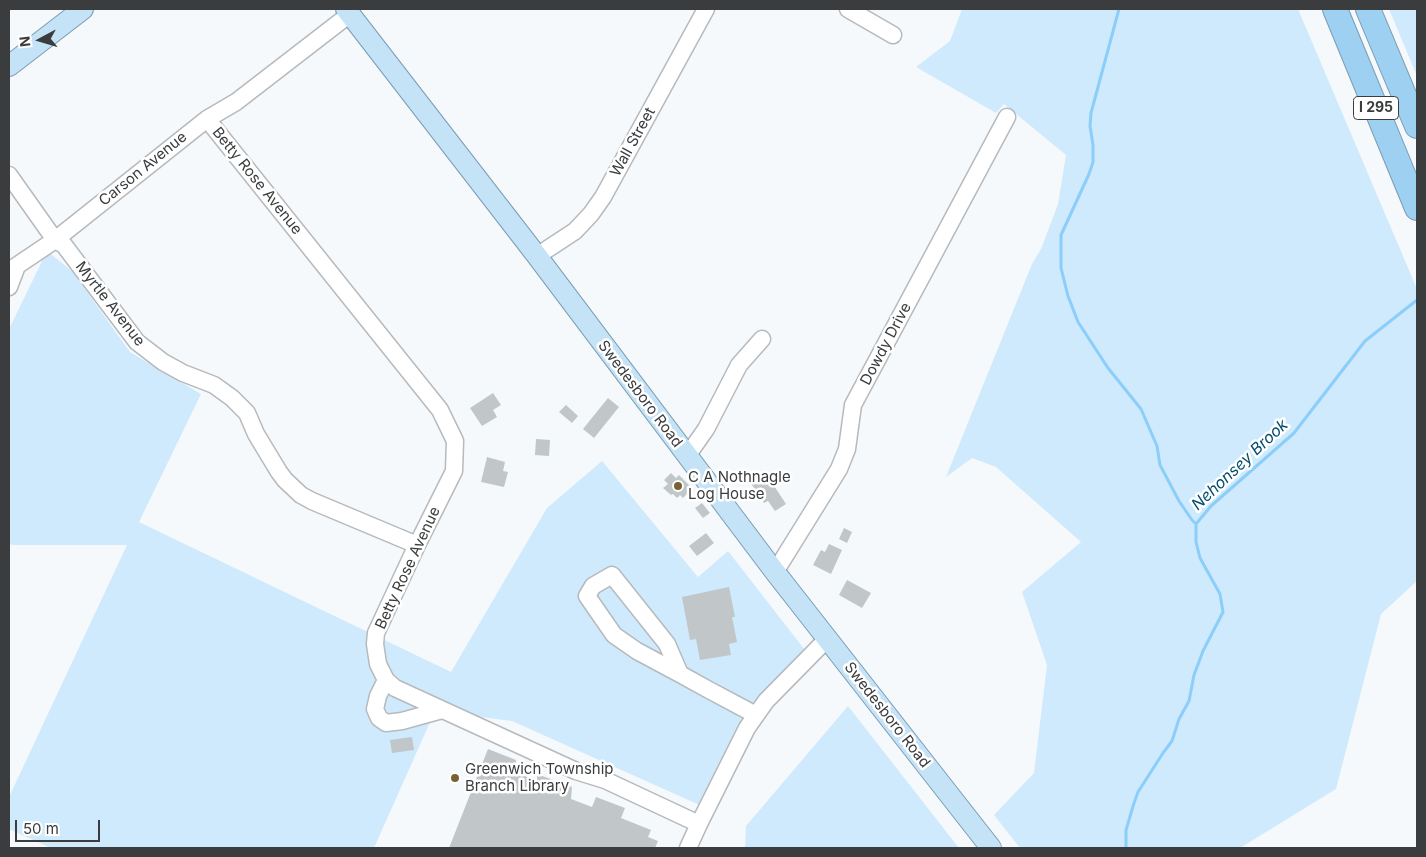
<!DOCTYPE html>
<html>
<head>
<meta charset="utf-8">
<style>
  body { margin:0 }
  #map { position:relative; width:1426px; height:857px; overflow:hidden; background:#f5f9fc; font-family:Inter,sans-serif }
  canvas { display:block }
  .frame { position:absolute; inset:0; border:10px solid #3a3c3d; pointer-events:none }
  .north { position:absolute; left:15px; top:15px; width:50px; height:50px; -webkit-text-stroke:4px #fff; paint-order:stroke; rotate:264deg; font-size:14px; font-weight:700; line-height:20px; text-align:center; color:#3a3c3d }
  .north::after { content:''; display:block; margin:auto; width:18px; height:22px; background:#3a3c3d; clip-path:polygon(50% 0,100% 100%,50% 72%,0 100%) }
  .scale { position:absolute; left:15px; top:820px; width:85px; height:22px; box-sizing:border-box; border:2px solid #3a3c3d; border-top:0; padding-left:6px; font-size:15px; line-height:18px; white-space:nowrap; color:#3a3c3d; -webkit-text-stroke:4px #fff; paint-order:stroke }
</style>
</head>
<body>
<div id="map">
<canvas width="1426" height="857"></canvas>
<div class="frame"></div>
<div class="north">N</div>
<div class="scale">50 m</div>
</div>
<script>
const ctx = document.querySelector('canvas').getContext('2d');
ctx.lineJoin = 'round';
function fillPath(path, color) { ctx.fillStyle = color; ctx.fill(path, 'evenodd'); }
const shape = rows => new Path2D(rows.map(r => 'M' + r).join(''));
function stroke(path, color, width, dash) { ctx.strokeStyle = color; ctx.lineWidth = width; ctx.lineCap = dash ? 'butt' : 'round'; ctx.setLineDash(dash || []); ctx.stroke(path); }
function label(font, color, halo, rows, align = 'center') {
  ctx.font = font + ' Inter,sans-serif'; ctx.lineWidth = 5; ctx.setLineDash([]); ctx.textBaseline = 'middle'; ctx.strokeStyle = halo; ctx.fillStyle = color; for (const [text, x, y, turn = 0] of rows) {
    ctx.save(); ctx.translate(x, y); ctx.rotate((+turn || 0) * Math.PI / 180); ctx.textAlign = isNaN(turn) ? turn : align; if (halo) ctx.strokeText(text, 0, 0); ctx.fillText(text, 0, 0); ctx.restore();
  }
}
const green = shape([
  [962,9,1298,9,1417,289,1417,581,1381,614,1336,789,1240,848,1020,848,994,815,1034,773,1047,665,1022,592,1081,542,996,467,972,458,946,477,1032,264,1041,249,1058,204,1066,155,1004,104,996,113,916,67,950,41],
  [1389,9,1417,9,1417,76],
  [47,251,72,271,130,352,201,394,139,522,451,672,547,508,602,461,698,577,728,551,808,654,755,711,704,807,512,721,435,711,374,848,51,848,9,829,9,797,127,545,12,545,9,543,9,329],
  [848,706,959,848,745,848,746,826]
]);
const stream = shape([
  [1119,9,1091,113,1090,126,1093,145,1093,162,1089,174,1061,235,1061,268,1068,296,1078,322,1108,368,1141,409,1157,446,1160,465,1179,501,1192,520,1196,524],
  [1126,848,1126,830,1134,803,1138,792,1163,753,1172,741,1179,719,1189,701,1194,675,1203,651,1223,612,1220,594,1200,558,1196,542,1196,524,1211,506,1294,433,1365,341,1417,300]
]);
const building = shape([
  [493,393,501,405,493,410,497,417,482,426,470,408],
  [608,398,619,407,594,438,583,429],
  [566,405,578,416,572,423,559,412],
  [536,439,550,440,549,456,535,455],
  [487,457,505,462,503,471,508,472,504,487,481,482],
  [765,472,786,504,775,511,768,501,764,503,750,482],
  [671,473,676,478,679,475,692,488,683,498,680,495,677,498,673,494,671,495,663,488,668,484,664,480],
  [702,503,710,513,703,518,695,508],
  [844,528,852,532,847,543,839,539],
  [706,533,714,543,697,556,689,546],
  [829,544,842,550,831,574,813,565,821,550,825,552],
  [847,580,871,593,862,608,839,595],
  [729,587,735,617,732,617,737,642,729,644,731,655,700,660,696,639,690,640,682,597],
  [412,737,414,750,392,753,390,740],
  [488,749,516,760,515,772,537,781,537,774,572,787,571,799,592,807,596,797,625,808,621,818,651,830,648,837,658,841,655,848,449,848]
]);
const minor = shape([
  [848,9,893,35],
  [207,119,440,410,455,441,454,471,417,545,376,633,375,644,378,664,386,680,395,688,576,771,605,780,699,824,747,728,766,701,827,639],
  [9,175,55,240,64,245,137,342,163,362,183,373,214,385,232,398,247,413,256,434,279,472,285,480,301,495,312,501,417,545],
  [537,256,575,231,591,214,603,197,706,9],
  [9,271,55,240,207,119,236,102,350,14],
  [9,287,17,266],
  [687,456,706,429,739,365,762,339],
  [775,572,839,469,847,449,853,405,1007,117],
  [680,674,667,644,612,575,593,586,587,596,614,635,637,651,680,674,709,690,756,715],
  [386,680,378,696,375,709,379,718,386,723,402,721,442,710],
  [688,848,699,824]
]);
const major = shape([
  [346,9,537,256,775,572,991,848],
  [9,66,83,9]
]);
const highway = shape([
  [1335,9,1417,208],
  [1368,9,1417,126]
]);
const markers = [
  [678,486,5,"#766331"],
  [455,778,5,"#766331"]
];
const shields = [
  [1376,108,45]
];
const shieldNames = [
  ["I 295",1376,108]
];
const streetNames = [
  ["Wall Street",633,142,-61],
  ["Carson Avenue",143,169,-39],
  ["Betty Rose Avenue",257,181,51],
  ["Myrtle Avenue",110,304,52],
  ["Dowdy Drive",886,344,-62],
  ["Swedesboro Road",640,394,53],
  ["Betty Rose Avenue",408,568,-65],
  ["Swedesboro Road",887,715,52]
];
const poiNames = [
  ["C A Nothnagle",688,477],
  ["Log House",688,494],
  ["Greenwich Township",465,769],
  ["Branch Library",465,786]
];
const waterNames = [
  ["Nehonsey Brook",1240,465,-43]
];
fillPath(green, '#cfeafc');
stroke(stream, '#8ccefa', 3);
fillPath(building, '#c1c6c8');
stroke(minor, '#b6babd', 19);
stroke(major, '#7b9cb3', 22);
stroke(highway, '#7b9cb3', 26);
stroke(minor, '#fff', 16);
stroke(major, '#c5e3f7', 20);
stroke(highway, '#9ed0f2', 24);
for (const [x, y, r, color] of markers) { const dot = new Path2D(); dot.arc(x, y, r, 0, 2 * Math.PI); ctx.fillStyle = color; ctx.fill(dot); stroke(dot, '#fff', 2); }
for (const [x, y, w] of shields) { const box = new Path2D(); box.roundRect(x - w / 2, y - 11.5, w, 23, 4); ctx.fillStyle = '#fff'; ctx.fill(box); stroke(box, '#3a3c3d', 1); }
label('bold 14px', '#3a3c3d', null, shieldNames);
label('15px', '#3a3c3d', '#fff', streetNames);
label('15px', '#3a3c3d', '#fff', poiNames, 'left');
label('italic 16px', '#054d71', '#fff', waterNames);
</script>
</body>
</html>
